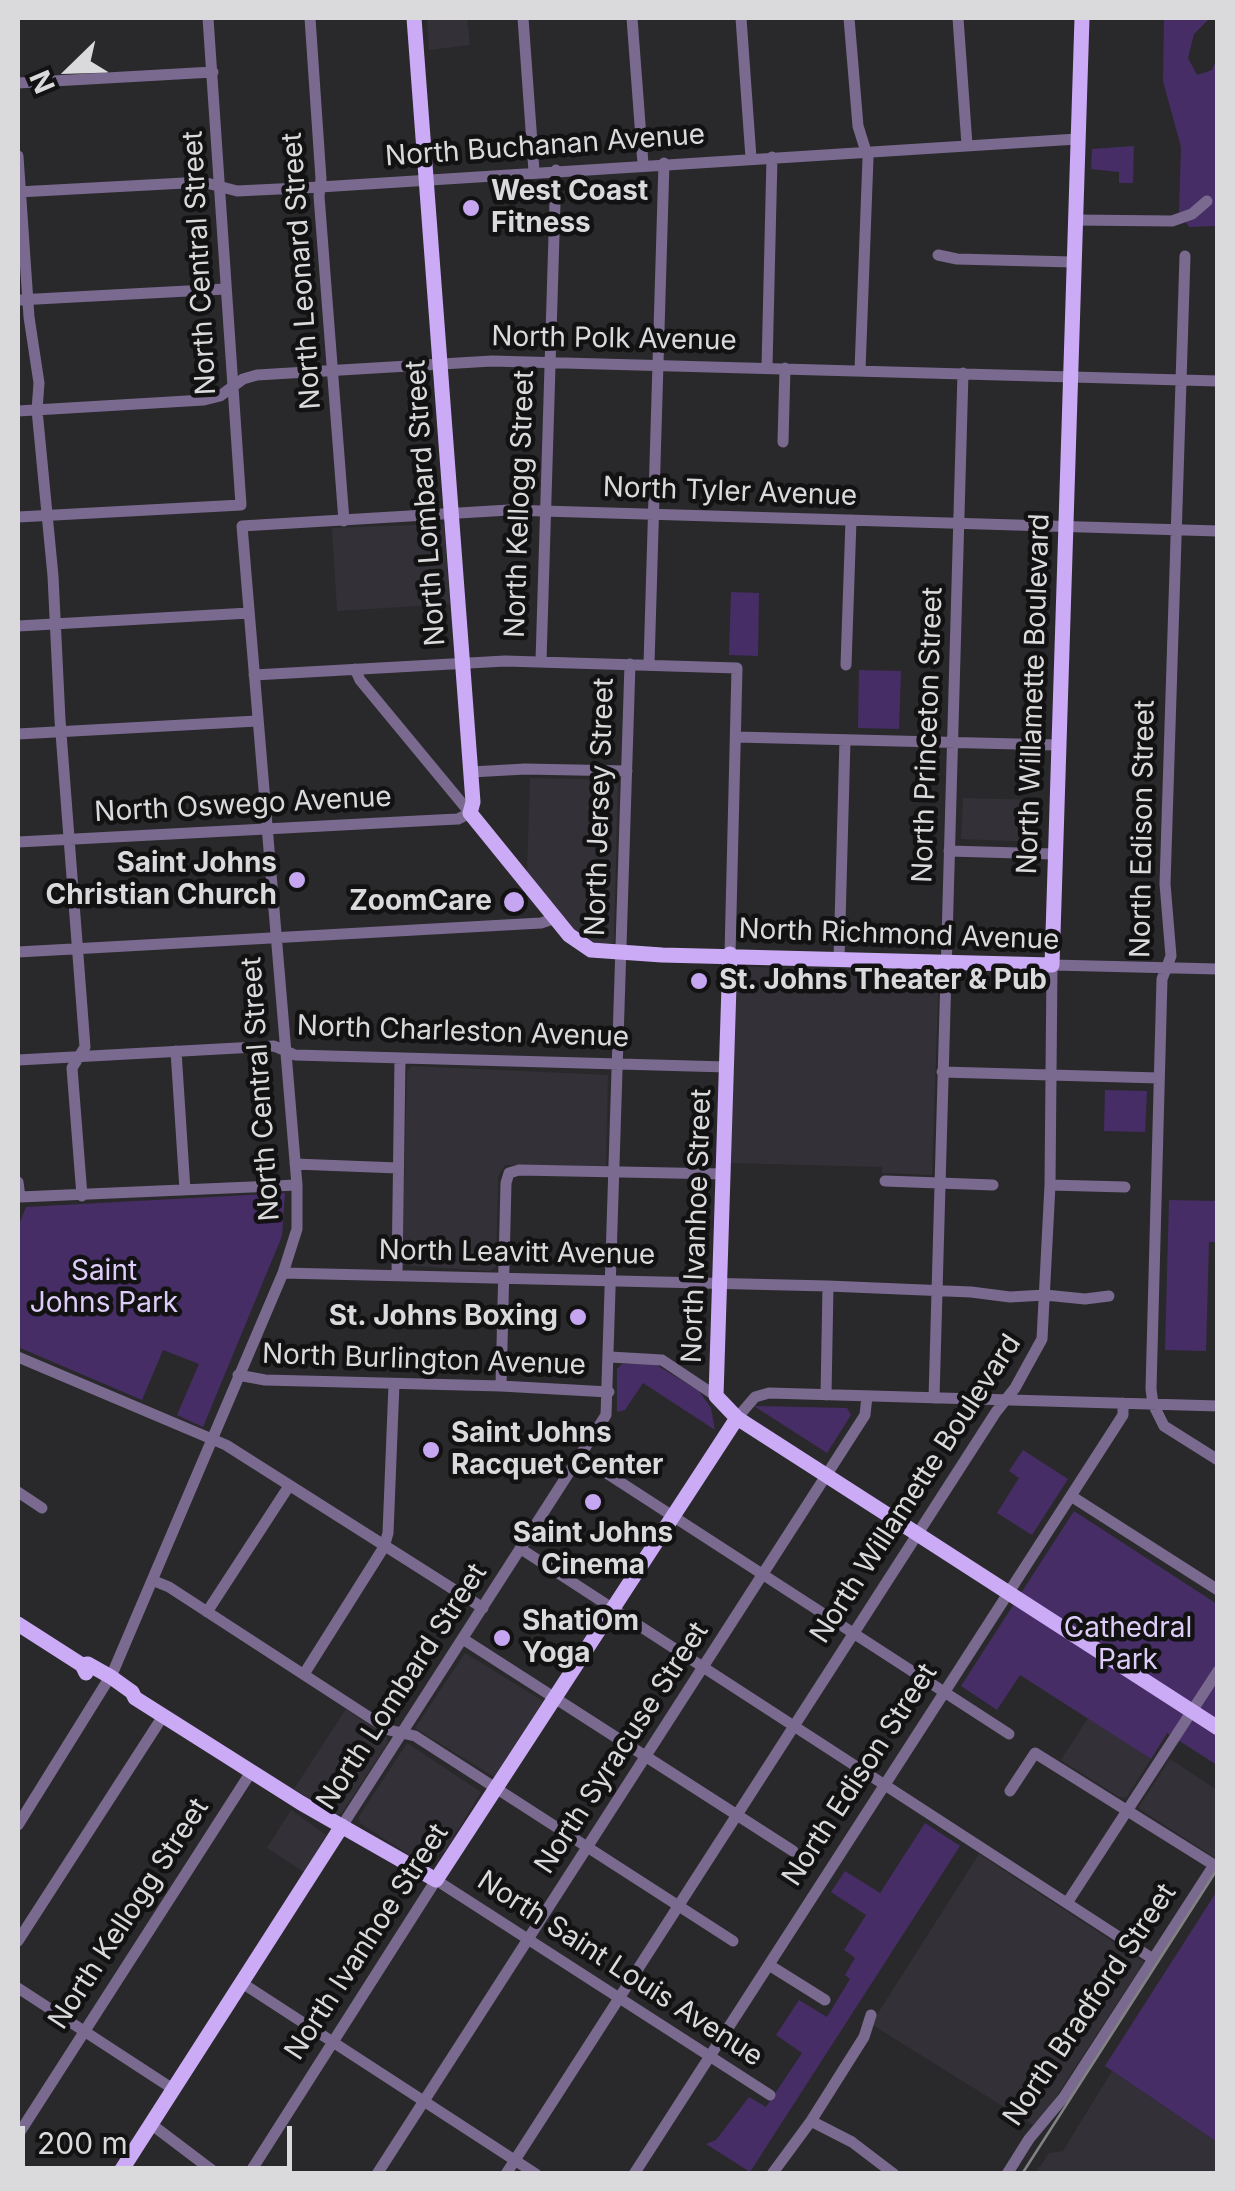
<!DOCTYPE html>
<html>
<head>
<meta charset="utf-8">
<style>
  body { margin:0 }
  #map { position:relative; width:1235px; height:2191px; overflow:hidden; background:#29292b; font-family:Inter,sans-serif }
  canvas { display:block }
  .frame { position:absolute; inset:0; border:20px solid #dad9db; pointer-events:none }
  .north { position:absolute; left:20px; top:20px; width:100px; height:100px; -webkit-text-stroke:8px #121213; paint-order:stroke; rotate:247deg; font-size:28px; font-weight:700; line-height:40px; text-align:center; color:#dad9db }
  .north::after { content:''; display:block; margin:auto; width:35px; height:45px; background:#dad9db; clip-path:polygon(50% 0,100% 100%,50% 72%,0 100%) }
  .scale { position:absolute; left:20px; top:2126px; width:272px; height:45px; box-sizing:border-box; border:5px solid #dad9db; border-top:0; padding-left:12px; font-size:30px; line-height:35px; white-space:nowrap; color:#dad9db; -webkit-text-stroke:8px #121213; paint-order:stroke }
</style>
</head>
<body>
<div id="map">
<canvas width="1235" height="2191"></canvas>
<div class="frame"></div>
<div class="north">N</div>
<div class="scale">200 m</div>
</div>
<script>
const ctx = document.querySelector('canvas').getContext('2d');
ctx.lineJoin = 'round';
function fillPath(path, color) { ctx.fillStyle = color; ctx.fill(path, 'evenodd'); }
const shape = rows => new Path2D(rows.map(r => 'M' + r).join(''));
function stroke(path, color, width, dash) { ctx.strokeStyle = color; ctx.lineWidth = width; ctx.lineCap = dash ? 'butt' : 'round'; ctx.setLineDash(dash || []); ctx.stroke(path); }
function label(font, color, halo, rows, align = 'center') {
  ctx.font = font + ' Inter,sans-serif'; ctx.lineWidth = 9; ctx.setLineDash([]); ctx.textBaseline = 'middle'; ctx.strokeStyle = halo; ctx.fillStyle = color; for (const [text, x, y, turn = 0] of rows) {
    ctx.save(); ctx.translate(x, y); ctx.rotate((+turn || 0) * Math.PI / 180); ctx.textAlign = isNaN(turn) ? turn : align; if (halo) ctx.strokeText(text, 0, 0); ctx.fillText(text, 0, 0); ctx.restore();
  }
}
const built = shape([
  [427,18,467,18,470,45,429,50],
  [444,524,450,604,337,611,332,528],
  [530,778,618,780,614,943,597,943,577,933,527,872],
  [963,798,1038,800,1037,842,961,839],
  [746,967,939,973,932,1175,882,1173,882,1167,730,1163,735,974],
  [411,1066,608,1075,606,1166,505,1165,498,1177,496,1267,490,1271,402,1265,407,1071],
  [465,1653,543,1701,494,1777,415,1728],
  [346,1709,386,1736,388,1742,342,1813,336,1815,294,1789],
  [1088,1718,1151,1759,1126,1798,1119,1797,1061,1760],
  [407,1743,481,1792,445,1851,429,1859,411,1856,361,1824,358,1818],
  [1170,1759,1217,1790,1217,1859,1138,1808],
  [291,1810,326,1835,304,1872,267,1848],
  [979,1854,1144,1962,1048,2109,1033,2125,871,2024],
  [1112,2071,1217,2142,1217,2173,1035,2174,1049,2153,1063,2151]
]);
const green = shape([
  [1164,18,1210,18,1194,34,1188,58,1197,75,1212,70,1217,58,1217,226,1189,227,1179,213,1181,147,1163,81],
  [1134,146,1133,183,1119,183,1119,172,1091,169,1092,149],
  [731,592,759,593,758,656,729,655],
  [859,670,901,671,899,729,858,728],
  [1105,1090,1147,1091,1145,1132,1104,1131],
  [285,1193,282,1236,203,1427,177,1415,199,1364,163,1350,142,1400,18,1347,18,1227,26,1207],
  [1169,1200,1217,1201,1217,1242,1209,1242,1206,1351,1165,1350],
  [622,1364,655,1364,699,1391,711,1408,715,1430,643,1383,625,1410,617,1412,617,1369],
  [754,1406,847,1408,851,1415,827,1453],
  [1023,1450,1068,1479,1032,1535,997,1513,1019,1478,1009,1471],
  [1074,1511,1217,1604,1217,1765,1167,1733,1151,1759,1020,1675,997,1710,961,1686],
  [925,1823,960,1846,750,2172,706,2144,716,2140,749,2097,766,2107,802,2053,776,2035,799,2000,827,2017,850,1979,845,1975,855,1958,844,1950,866,1915,831,1892,845,1871,880,1893],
  [1217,1891,1217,2142,1105,2066]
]);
const minor = shape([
  [310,18,321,179,319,196,344,521],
  [523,18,534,171],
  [632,18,643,164],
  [741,18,751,158],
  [849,18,858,126,868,158,860,370],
  [958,18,967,145],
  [18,83,213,72],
  [18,156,29,317,39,383,37,410,53,576,60,720,85,1047,72,1068,82,1196],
  [18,192,203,182,237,191,320,187,1077,139],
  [1074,220,1172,221,1192,214,1207,201],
  [938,255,957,259,1072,262],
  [1185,256,1165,884,1171,956,1162,979,1151,1389,1153,1404,1164,1426,1218,1460],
  [18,300,225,289],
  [767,367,772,157],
  [18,411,204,400,220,396,243,379,257,375,492,361,1218,381],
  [783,442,785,368],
  [18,517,241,505,208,18],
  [18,626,249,613],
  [541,661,556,170],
  [649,664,664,163],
  [846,665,851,520],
  [254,675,505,661,737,668,730,954],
  [18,734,257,721],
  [736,737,1057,745],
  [471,772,525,769,627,771],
  [18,842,437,820,458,819,470,813,360,680,355,669],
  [949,851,1053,854],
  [18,952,541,923,556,918],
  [839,959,845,740],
  [176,1051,185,1190],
  [18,1060,274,1046,295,1055,727,1067],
  [942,1072,1159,1078],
  [295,1164,398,1168],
  [885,1181,993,1185],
  [18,1182,20,1197,297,1185],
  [1050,1185,1125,1187],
  [283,1273,828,1286,971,1292,1010,1297,1045,1295,1085,1299,1109,1296],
  [397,1275,400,1058],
  [18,1357,226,1445,483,1608],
  [610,1357,662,1360,716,1396],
  [238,1375,265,1380,501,1386,609,1392],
  [501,1386,506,1183,509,1173,519,1170,724,1174],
  [826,1395,828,1286],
  [934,1398,963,373],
  [737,1418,755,1397,769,1393,1218,1406],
  [580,1456,1009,1734],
  [18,1492,42,1508],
  [1071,1496,1218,1590],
  [521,1549,1153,1959],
  [152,1580,169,1587,389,1730,415,1736,733,1941],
  [207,1612,289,1486],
  [463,1639,793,1851],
  [304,1674,384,1547,388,1533,394,1384],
  [18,1825,113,1672,283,1273,297,1229,297,1185,242,526,509,510,1218,531],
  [342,1826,606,1415,630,664],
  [1067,1903,1218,1671],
  [18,1941,163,1716],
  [769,1965,825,2000],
  [242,1983,536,2174],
  [18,1988,173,2089],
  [811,2121,852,2142,894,2174],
  [151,2124,217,2174],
  [18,2135,251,1772],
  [249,2174,436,1880,770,2095],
  [377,2174,865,1415,867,1396],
  [506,2174,996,1412,1015,1388,1042,1339,1050,1185,1052,965,1218,969],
  [634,2174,1123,1415,1123,1403],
  [772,2174,811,2121,864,2037,871,2015],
  [1007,2174,1029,2139,1064,2097,1214,1865,1035,1753,1010,1791]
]);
const major = shape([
  [414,18,473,802,470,813,569,935,591,950,662,955,1052,965,1082,18],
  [730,954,716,1396,737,1418,905,1526],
  [18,1624,82,1665,86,1673],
  [82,1665,88,1664,111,1677,132,1692,135,1698,301,1803,436,1880,737,1418],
  [119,2174,342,1826]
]);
const rail = shape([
  [1022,2174,1218,1868]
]);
const majorBridge = shape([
  [905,1526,1218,1728]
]);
const markers = [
  [471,208,10,"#c6a6f0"],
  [297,880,10,"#c6a6f0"],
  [514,902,12,"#c6a6f0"],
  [699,981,10,"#c6a6f0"],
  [578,1317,10,"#c6a6f0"],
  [431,1450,10,"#c6a6f0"],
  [593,1502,10,"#c6a6f0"],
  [502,1638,10,"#c6a6f0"]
];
const streetNames = [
  ["North Buchanan Avenue",545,146,-4],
  ["North Central Street",200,263,-93],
  ["North Leonard Street",302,271,-94],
  ["North Polk Avenue",614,339,1],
  ["North Tyler Avenue",730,492,2],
  ["North Lombard Street",426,503,-94],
  ["North Kellogg Street",520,504,-88],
  ["North Willamette Boulevard",1034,694,-88],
  ["North Princeton Street",928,735,-88],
  ["North Oswego Avenue",243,805,-3],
  ["North Jersey Street",600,807,-88],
  ["North Edison Street",1143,829,-89],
  ["North Richmond Avenue",899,935,2],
  ["North Charleston Avenue",463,1032,2],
  ["North Central Street",261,1089,-94],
  ["North Ivanhoe Street",697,1226,-88],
  ["North Leavitt Avenue",517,1253,1],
  ["North Burlington Avenue",424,1360,2],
  ["North Willamette Boulevard",916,1489,-57],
  ["North Lombard Street",402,1687,-57],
  ["North Syracuse Street",622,1748,-57],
  ["North Edison Street",860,1775,-57],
  ["North Kellogg Street",129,1914,-57],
  ["North Ivanhoe Street",367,1942,-57],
  ["North Saint Louis Avenue",620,1969,33],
  ["North Bradford Street",1090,2005,-56]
];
const poiNames = [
  ["West Coast",491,192],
  ["Fitness",491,224],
  ["Saint Johns",277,864,"right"],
  ["Christian Church",277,896,"right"],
  ["ZoomCare",492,902,"right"],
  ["St. Johns Theater & Pub",719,981],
  ["St. Johns Boxing",558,1317,"right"],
  ["Saint Johns",451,1434],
  ["Racquet Center",451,1466],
  ["Saint Johns",593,1534,"center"],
  ["Cinema",593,1566,"center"],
  ["ShatiOm",522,1622],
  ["Yoga",522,1654]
];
const parkNames = [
  ["Saint",104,1272],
  ["Johns Park",104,1304],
  ["Cathedral",1128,1629],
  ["Park",1128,1661]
];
fillPath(built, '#333037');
fillPath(green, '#472d65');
stroke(minor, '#7a6a8f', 11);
stroke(major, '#cbabf6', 15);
stroke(rail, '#828284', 2.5);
stroke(majorBridge, '#cbabf6', 15);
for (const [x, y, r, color] of markers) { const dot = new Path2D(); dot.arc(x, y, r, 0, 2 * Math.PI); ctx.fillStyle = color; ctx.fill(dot); stroke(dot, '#121213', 4); }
label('28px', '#dad9db', '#121213', streetNames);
label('bold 28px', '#dad9db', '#121213', poiNames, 'left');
label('28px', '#deccf9', '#121213', parkNames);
</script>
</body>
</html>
